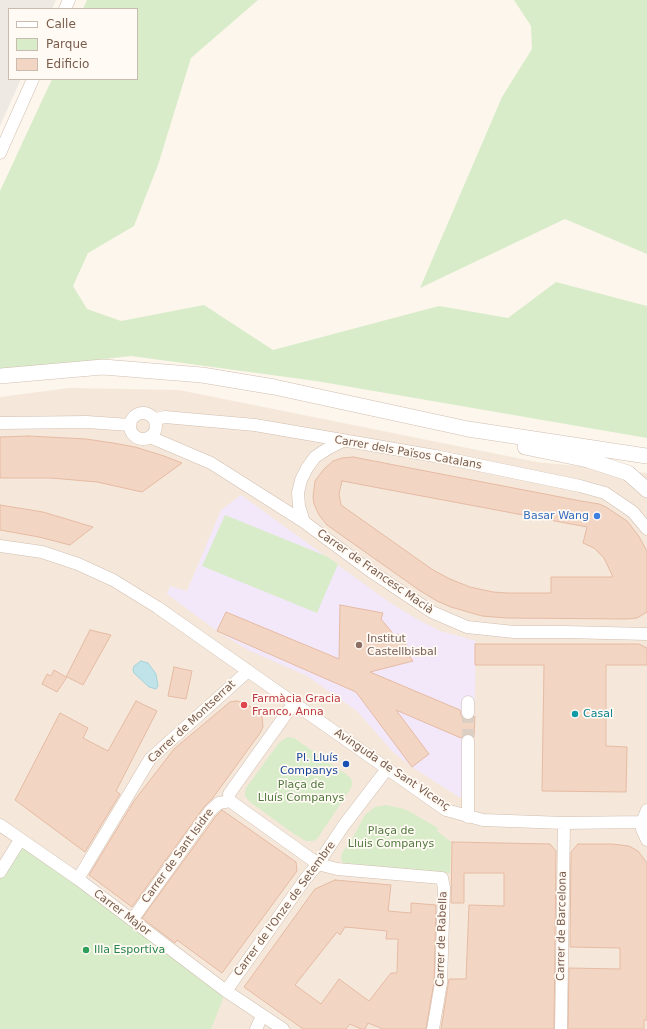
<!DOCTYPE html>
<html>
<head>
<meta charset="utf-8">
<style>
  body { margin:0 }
  #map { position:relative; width:647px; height:1029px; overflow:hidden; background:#fdf6ec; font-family:"DejaVu Sans",sans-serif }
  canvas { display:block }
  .legend { position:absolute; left:8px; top:8px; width:130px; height:72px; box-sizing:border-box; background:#fffaf3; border:1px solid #cabbb1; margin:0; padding:5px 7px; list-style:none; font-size:12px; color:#7a5c4d }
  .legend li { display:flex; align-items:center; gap:8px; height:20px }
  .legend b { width:20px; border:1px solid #cabbb1 }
</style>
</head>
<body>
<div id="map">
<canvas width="647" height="1029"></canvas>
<ul class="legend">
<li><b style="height:5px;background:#fff"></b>Calle</li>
<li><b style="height:11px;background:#d8ecc9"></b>Parque</li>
<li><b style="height:11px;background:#f3d5c3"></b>Edificio</li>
</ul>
</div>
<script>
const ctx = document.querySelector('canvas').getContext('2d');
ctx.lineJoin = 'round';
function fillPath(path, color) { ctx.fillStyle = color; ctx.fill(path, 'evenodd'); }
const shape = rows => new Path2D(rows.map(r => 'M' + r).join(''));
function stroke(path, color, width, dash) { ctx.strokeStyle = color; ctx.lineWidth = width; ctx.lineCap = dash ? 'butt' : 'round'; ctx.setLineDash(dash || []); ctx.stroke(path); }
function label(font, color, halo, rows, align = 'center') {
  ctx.font = font + ' "DejaVu Sans",sans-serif'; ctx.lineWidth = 3.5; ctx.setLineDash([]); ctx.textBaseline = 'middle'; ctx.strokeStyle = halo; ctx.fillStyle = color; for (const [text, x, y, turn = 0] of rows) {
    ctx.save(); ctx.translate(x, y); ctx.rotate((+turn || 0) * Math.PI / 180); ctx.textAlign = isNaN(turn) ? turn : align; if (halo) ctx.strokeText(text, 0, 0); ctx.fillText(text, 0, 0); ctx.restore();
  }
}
const residential = shape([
  [69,388,179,390,537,462,647,473,647,1029,0,1029,0,397]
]);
const industrial = shape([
  [0,0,56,0,52,9,9,9,9,79,21,79,0,126]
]);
const education = shape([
  [241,495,389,602,415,618,440,631,476,641,473,798,459,797,412,767,393,752,357,711,307,676,248,650,217,631,167,594,170,586,187,591,221,510]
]);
const green = shape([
  [87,0,258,0,191,58,158,165,134,226,88,253,73,286,87,309,121,321,204,305,273,350,439,306,508,318,556,282,647,306,647,438,316,381,131,356,0,371,0,191,52,79,137,79,137,9,83,9],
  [514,0,647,0,647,254,565,219,420,288,502,97,532,49,531,26],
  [225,515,326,556,338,564,317,613,202,566],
  [288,737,294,738,347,775,351,778,352,784,351,788,317,839,313,841,306,841,294,834,250,802,245,796,245,792,246,788,278,744,284,739],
  [386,805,404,809,412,813,438,828,437,831,451,842,450,873,343,863,341,859,342,853,353,837,365,815,375,807],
  [20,840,226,991,211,1029,0,1029,0,875]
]);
const water = shape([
  [141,661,148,663,156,674,158,686,156,689,149,687,134,673,133,670,134,666,141,661]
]);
const building = shape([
  [28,436,86,439,113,443,135,447,164,456,182,463,142,492,97,482,51,478,0,478,0,437,28,436],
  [353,457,581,501,599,504,606,507,627,521,638,535,647,551,647,612,637,618,627,619,507,618,482,616,451,607,437,601,419,590,327,525,319,515,314,504,313,497,315,481,324,469,333,461,342,458,353,457],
  [342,481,587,527,583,543,594,548,604,558,613,577,551,577,551,593,507,593,493,592,470,587,450,579,433,570,341,505,339,494,342,481],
  [0,505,43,512,93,527,70,545,39,537,0,530,0,505],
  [340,605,383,613,381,619,395,636,398,634,410,650,407,652,413,661,370,672,460,710,461,716,465,720,471,720,475,716,474,737,471,734,468,734,464,735,461,738,396,710,429,754,412,767,356,692,217,631,226,612,339,659,340,605],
  [90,630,111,635,83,685,67,677,57,692,42,684,47,674,51,676,54,670,66,677,90,630],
  [475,644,639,644,647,648,647,665,606,665,606,746,627,747,626,792,542,791,544,665,475,665,475,644],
  [174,667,192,671,186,699,168,696,174,667],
  [136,701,157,711,116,791,120,794,85,852,15,800,60,713,88,728,83,738,108,751,136,701],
  [236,701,244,702,258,712,262,717,263,727,260,733,212,799,204,807,132,907,89,875,134,801,174,749,230,702,236,701],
  [222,810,296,862,297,871,222,973,177,940,175,943,142,918,216,816,222,810],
  [452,842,550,844,556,851,554,1029,441,1029,449,979,466,979,469,905,504,906,504,873,464,873,464,903,451,903,452,842],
  [578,844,612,844,629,846,638,851,647,863,647,1020,644,1020,644,1029,568,1029,569,968,620,969,620,948,570,947,571,852,578,844],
  [335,880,391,885,388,911,411,913,411,903,436,905,434,982,426,1029,383,1029,368,1023,365,1029,361,1029,350,1024,346,1029,303,1029,244,987,315,889,335,880],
  [345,927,387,931,386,939,398,939,397,973,391,973,369,1001,339,979,321,1004,295,985,337,932,340,935,345,927]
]);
const minorTunnel = shape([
  [468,741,468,713]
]);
const minor = shape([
  [65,9,69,0],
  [0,153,33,79],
  '130 426a13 13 0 1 1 26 0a13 13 0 1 1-26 0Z',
  [155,419,165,417,255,425,435,456,580,486,605,493,633,512,647,529],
  [0,423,87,422,130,425],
  [150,437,211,463,304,522,369,570,432,612,467,627,514,632,565,632,647,634],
  [304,522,299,506,298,493,301,480,307,468,315,457,327,449,343,441],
  [0,546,42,552,78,564,113,580,157,607,446,810,483,820,564,823,642,822],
  [468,702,468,713],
  [294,703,229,794,230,801,318,864,337,869,442,878,444,888,441,983,433,1029],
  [647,810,642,822,642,829,647,840],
  [468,817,468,741],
  [0,825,78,879,226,991,283,1029],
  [0,872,20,840],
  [78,879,150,759,248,671],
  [132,920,210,811,219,803,230,801],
  [226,991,306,878,318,864,344,825,387,769],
  [256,1029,262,1016],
  [561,1029,564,823]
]);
const tertiary = shape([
  [0,376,103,367,202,375,274,387,468,429,647,456],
  [525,447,588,460,628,473,647,490]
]);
const markers = [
  [597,516,4,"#3f7fe0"],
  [359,645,4,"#8d6e63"],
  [244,705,4,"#e0444e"],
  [575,714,4,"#0f9aa8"],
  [346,764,4,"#1a4fb4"],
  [86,950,4,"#2e9e5b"]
];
const streetNames = [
  ["Carrer dels Països Catalans",408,453,10],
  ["Carrer de Francesc Macià",375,572,35],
  ["Carrer de Montserrat",192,722,-43],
  ["Avinguda de Sant Vicenç",392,770,34],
  ["Carrer de Sant Isidre",178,856,-54],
  ["Carrer de l'Onze de Setembre",285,909,-54],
  ["Carrer Major",122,913,37],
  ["Carrer de Barcelona",562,926,-89],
  ["Carrer de Rabella",442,939,-88]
];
const shopNames = [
  ["Basar Wang",589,516]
];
const educationNames = [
  ["Institut",367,639],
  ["Castellbisbal",367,652]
];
const healthNames = [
  ["Farmàcia Gracia",252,699],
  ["Franco, Anna",252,712]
];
const cultureNames = [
  ["Casal",583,714]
];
const transitNames = [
  ["Pl. Lluís",338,758],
  ["Companys",338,771]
];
const parkNames = [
  ["Plaça de",301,785],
  ["Lluís Companys",301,798],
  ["Plaça de",391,831],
  ["Lluis Companys",391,844]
];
const leisureNames = [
  ["Illa Esportiva",94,950]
];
fillPath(residential, '#f5e8da');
fillPath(industrial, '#efe9e4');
fillPath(education, '#f3e8fa');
fillPath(green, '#d8ecc9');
fillPath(water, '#bfe3e8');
stroke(water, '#a5d3da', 1);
fillPath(building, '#f3d5c3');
stroke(building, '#e6bba3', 1);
stroke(minorTunnel, '#dcd0c4', 12, [12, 6]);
stroke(minor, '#d1beb0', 13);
stroke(tertiary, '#d1beb0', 16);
stroke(minor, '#fff', 12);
stroke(tertiary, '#fff', 15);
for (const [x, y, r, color] of markers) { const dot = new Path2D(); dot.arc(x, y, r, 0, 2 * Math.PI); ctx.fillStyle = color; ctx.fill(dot); stroke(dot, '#fffaf3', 1.5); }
label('11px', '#7a5c4d', '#fffaf3', streetNames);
label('11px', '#366cbe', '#fffaf3', shopNames, 'right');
label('11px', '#785e54', '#fffaf3', educationNames, 'left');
label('11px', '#be3a42', '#fffaf3', healthNames, 'left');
label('11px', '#0d838f', '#fffaf3', cultureNames, 'left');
label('11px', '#164399', '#fffaf3', transitNames, 'right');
label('11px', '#537a41', '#fffaf3', parkNames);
label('11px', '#27864d', '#fffaf3', leisureNames, 'left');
</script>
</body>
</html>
